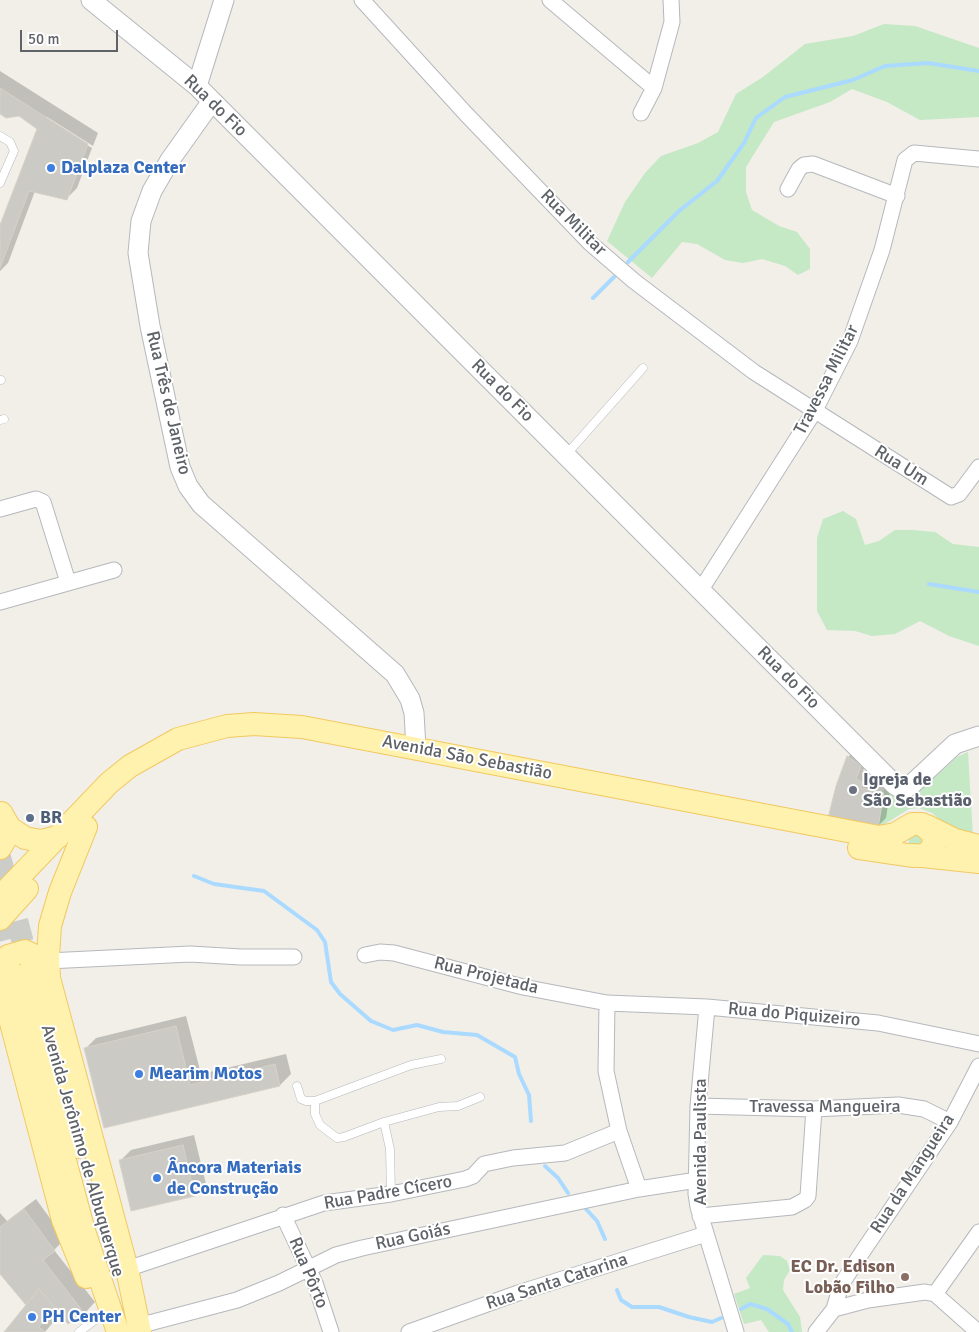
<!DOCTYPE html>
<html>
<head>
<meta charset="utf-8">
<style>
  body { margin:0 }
  #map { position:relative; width:979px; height:1332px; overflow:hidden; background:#f1efe8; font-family:Signika,sans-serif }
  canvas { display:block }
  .scale { position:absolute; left:20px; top:30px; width:98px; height:22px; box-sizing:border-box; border:2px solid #5f6368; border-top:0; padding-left:6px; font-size:15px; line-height:18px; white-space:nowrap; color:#5f6368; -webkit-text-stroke:4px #fff; paint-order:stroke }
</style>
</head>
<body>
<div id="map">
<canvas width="979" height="1332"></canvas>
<div class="scale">50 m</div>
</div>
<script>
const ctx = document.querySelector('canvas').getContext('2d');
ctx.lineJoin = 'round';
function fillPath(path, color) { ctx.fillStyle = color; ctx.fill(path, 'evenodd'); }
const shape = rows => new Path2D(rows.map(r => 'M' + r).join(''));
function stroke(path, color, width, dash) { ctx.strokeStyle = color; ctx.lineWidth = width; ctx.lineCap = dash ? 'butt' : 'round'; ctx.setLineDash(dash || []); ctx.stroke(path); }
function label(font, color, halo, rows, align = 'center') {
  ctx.font = font + ' Signika,sans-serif'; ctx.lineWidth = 4; ctx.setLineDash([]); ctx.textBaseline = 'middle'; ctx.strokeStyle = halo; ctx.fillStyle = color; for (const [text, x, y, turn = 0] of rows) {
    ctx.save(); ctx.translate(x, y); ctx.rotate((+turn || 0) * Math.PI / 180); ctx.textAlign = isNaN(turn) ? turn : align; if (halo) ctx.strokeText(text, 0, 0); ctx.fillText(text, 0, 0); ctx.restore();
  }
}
const green = shape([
  [884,24,915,26,979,48,979,117,920,120,887,102,852,89,830,102,774,122,746,167,746,192,752,210,779,226,797,232,810,249,810,269,798,275,785,266,762,259,743,263,725,260,697,244,682,242,652,278,607,241,625,202,645,173,661,156,698,143,718,132,736,94,763,77,805,44,853,36],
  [843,511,856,519,865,545,879,541,895,530,913,530,935,532,953,544,979,547,979,646,949,636,920,621,895,634,872,636,855,631,827,630,817,611,817,538,823,519],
  [968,752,973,837,953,831,932,813,919,808,909,809,878,828,884,787,900,797,916,794,957,757],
  [914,829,926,844,912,845,909,843,908,836],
  [763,1255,780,1256,787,1261,790,1270,784,1280,783,1290,800,1317,802,1332,769,1332,761,1320,744,1324,734,1294,750,1288,746,1278]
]);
const shadow = shape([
  [0,71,98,133,93,146,47,117,47,120,92,148,77,188,66,199,35,191,8,263,0,271,0,229,39,128,20,115,0,113],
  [856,749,869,757,863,771,869,774,868,780,891,785,886,818,878,826,837,787,848,757],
  [186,1016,201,1074,286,1054,291,1074,280,1085,104,1126,85,1049,96,1038],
  [194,1135,206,1184,195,1195,120,1161,131,1150],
  [36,1199,65,1239,54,1250,95,1302,85,1313,69,1323,56,1307,49,1315,55,1320,45,1332,6,1332,28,1305,0,1272,0,1213,7,1221]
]);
const stream = shape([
  [628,262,679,211,717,181,744,143,756,118,785,97,853,80,885,66,928,63,979,71],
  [593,298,614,277],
  [929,584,979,592],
  [194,876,214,884,264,891,317,930,325,942,331,982,340,994,371,1021,393,1030,417,1025,443,1032,477,1035,515,1057,519,1074,529,1095,531,1121],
  [545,1166,558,1178,568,1193],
  [585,1208,597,1221,605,1239],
  [617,1290,621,1300,632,1307,659,1307,689,1317,712,1322,721,1318],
  [741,1309,750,1304,767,1309,788,1324,792,1332]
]);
const building = shape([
  [0,88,88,144,67,200,29,191,0,268,0,225,37,129,19,116,6,118,0,114,0,88],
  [847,756,861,766,856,779,862,782,861,788,884,793,878,828,828,818,836,786,847,756],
  [176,1026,190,1085,275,1064,280,1086,104,1128,84,1048,176,1026],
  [183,1145,195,1196,131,1211,119,1160,183,1145],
  [24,1209,55,1251,43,1260,85,1314,68,1324,39,1289,26,1305,0,1274,0,1227,24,1209],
  [39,1289,55,1308,39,1327,45,1332,4,1332,39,1289]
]);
const primaryTunnel = shape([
  [0,857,30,969],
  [0,919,15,974]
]);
const service = shape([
  [0,136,10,142,14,151,0,183],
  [0,380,1,380],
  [0,420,4,419],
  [566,455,643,368],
  [441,1059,411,1065,315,1101,315,1114,320,1125,337,1138,344,1137,384,1122,439,1107,458,1106,480,1097],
  [297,1086,301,1099,306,1101,315,1101],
  [384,1122,390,1149,391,1194],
  [79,1332,103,1314]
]);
const minor = shape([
  [362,0,466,114,590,243,634,281,754,372,951,497,959,494,979,467],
  [550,0,654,88],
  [641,113,654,88,672,22,671,0],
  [788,189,799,169,804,165,813,164,897,196],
  [0,509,36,499,43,502,68,582],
  [700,591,814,412,850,341,882,250,905,160,914,153,979,159],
  [0,602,114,570],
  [365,955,380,952,394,953,523,987,607,1003,707,1007,878,1023,979,1044],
  [48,961,190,954,241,957,294,957],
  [607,1003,606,1071,619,1131,639,1189],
  [707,1007,698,1106,696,1194,698,1207,736,1332],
  [698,1106,814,1109,898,1105,924,1109,950,1122],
  [283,1215,315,1283,331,1332],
  [700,1216,792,1207,805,1200,808,1196,814,1109],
  [127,1269,324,1203,391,1194,465,1179,473,1176,484,1164,513,1158,565,1153,619,1131],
  [935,1294,979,1232],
  [834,1309,868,1300,925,1292,935,1294,978,1332],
  [138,1326,237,1300,279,1283,336,1255,362,1248,639,1189,697,1180],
  [409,1332,518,1293,706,1234],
  [816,1332,834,1309,841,1285,861,1254,950,1122,979,1066]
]);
const tertiary = shape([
  [91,0,197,86,895,785,900,788,910,786,955,744,979,736],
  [197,86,224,0],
  [212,101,170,160,152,191,141,221,138,253,150,326,180,467,188,486,201,504,395,674,410,699,414,713,416,748]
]);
const primary = shape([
  [1,813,10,828,25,838,41,841,58,837],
  [927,826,955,840,979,846],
  [86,827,60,892,50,926,48,956,49,978,127,1269,140,1332],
  [0,848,6,838,2,814],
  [859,848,914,856],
  [913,855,979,862],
  [0,897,109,783,130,766,178,739,227,726,254,724,302,727,879,837,895,834,912,824,922,824,933,834,934,844,928,853,919,856],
  [0,919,27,889],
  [0,967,8,956,25,951,39,958,48,977],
  [30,970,78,1147],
  [15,975,84,1231,118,1332],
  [0,981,63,1220,86,1277]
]);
const markers = [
  [51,168,5,"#3f7fe0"],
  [853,790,5,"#6b7280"],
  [30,818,5,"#5c6f8a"],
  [139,1074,5,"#3f7fe0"],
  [157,1178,5,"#3f7fe0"],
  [905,1277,5,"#8d6e63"],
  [32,1317,5,"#3f7fe0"]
];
const streetNames = [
  ["Rua do Fio",215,106,44],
  ["Rua Militar",573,223,45],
  ["Travessa Militar",827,380,-63],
  ["Rua do Fio",502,391,45],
  ["Rua Três de Janeiro",168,403,77],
  ["Rua Um",901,466,32],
  ["Rua do Fio",788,678,45],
  ["Avenida São Sebastião",467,758,11],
  ["Rua Projetada",486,976,14],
  ["Rua do Piquizeiro",794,1015,5],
  ["Travessa Mangueira",825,1107],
  ["Avenida Paulista",701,1142,-90],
  ["Avenida Jerônimo de Albuquerque",82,1151,74],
  ["Rua da Mangueira",913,1174,-57],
  ["Rua Padre Cícero",388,1193,-10],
  ["Rua Goiás",413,1237,-12],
  ["Rua Pôrto",308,1273,67],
  ["Rua Santa Catarina",557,1282,-18]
];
const shopNames = [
  ["Dalplaza Center",61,168],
  ["Mearim Motos",149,1074],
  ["Âncora Materiais",167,1168],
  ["de Construção",167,1189],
  ["PH Center",42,1317]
];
const worshipNames = [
  ["Igreja de",863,780],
  ["São Sebastião",863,801]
];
const serviceNames = [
  ["BR",40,818]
];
const educationNames = [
  ["EC Dr. Edison",895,1267],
  ["Lobão Filho",895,1288]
];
fillPath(green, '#c5e8c5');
fillPath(shadow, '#0003');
stroke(stream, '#aadaff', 4);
fillPath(building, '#cccac5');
stroke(building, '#d6d1c6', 1);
stroke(primaryTunnel, '#ccccc8', 22, [22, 11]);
stroke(service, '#b5b8bc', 9);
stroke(minor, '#b5b8bc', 17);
stroke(tertiary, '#b5b8bc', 21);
stroke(primary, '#f2c960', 24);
stroke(service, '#fff', 8);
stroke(minor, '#fff', 15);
stroke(tertiary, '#fff', 19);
stroke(primary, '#fff2af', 22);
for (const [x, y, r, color] of markers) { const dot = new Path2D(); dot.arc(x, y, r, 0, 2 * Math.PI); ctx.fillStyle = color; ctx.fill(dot); stroke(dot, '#fff', 2); }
label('18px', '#5f6368', '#fff', streetNames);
label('bold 18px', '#366cbe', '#fff', shopNames, 'left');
label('bold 18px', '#5b616d', '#fff', worshipNames, 'left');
label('bold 18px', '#4e5e75', '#fff', serviceNames, 'left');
label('bold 18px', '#785e54', '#fff', educationNames, 'right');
</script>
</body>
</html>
